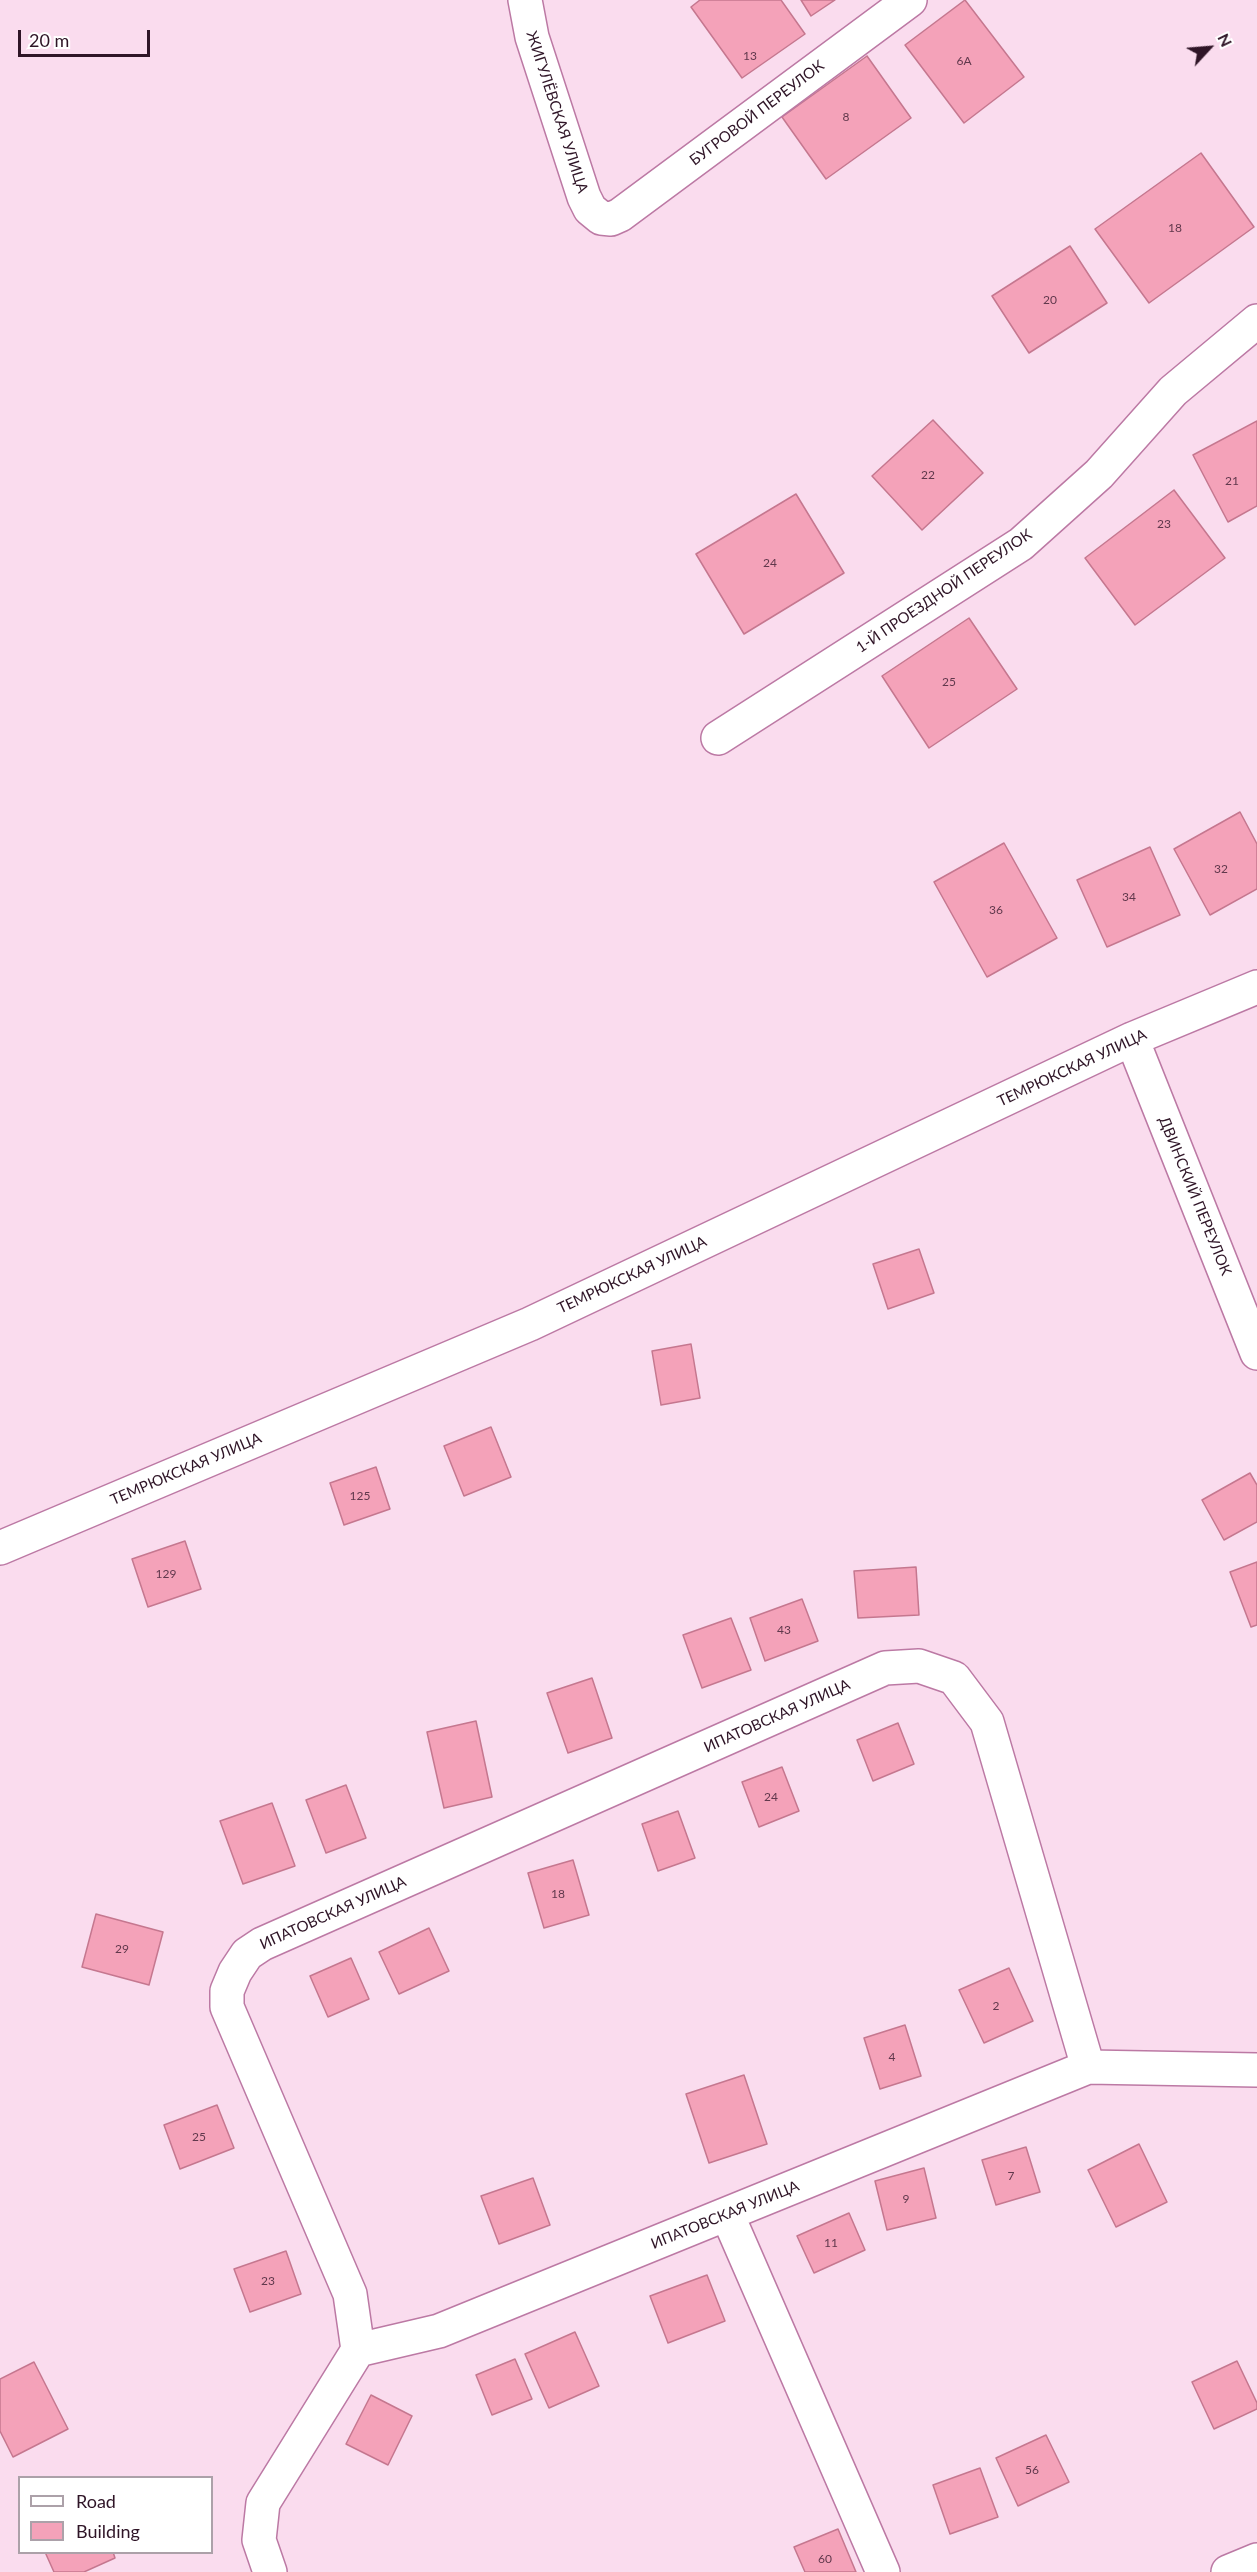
<!DOCTYPE html>
<html>
<head>
<meta charset="utf-8">
<style>
  body { margin:0 }
  #map { position:relative; width:1257px; height:2572px; overflow:hidden; background:#fadcee; font-family:Lato,sans-serif }
  canvas { display:block }
  .legend { position:absolute; left:18px; top:2476px; width:195px; height:78px; box-sizing:border-box; background:#fff; border:2px solid #aca1a9; margin:0; padding:8px 10px; list-style:none; font-size:18px; color:#2f1527 }
  .legend li { display:flex; align-items:center; gap:12px; height:30px }
  .legend b { width:30px; border:2px solid #aca1a9 }
  .north { position:absolute; left:1179px; top:18px; width:60px; height:60px; -webkit-text-stroke:4px #fff; paint-order:stroke; rotate:64deg; font-size:16px; font-weight:700; line-height:24px; text-align:center; color:#2f1527 }
  .north::after { content:''; display:block; margin:auto; width:21px; height:27px; background:#2f1527; clip-path:polygon(50% 0,100% 100%,50% 72%,0 100%) }
  .scale { position:absolute; left:18px; top:30px; width:132px; height:27px; box-sizing:border-box; border:3px solid #2f1527; border-top:0; padding-left:8px; font-size:18px; line-height:21px; white-space:nowrap; color:#2f1527; -webkit-text-stroke:4px #fff; paint-order:stroke }
</style>
</head>
<body>
<div id="map">
<canvas width="1257" height="2572"></canvas>
<ul class="legend">
<li><b style="height:8px;background:#fff"></b>Road</li>
<li><b style="height:16px;background:#f4a2b9"></b>Building</li>
</ul>
<div class="north">N</div>
<div class="scale">20 m</div>
</div>
<script>
const ctx = document.querySelector('canvas').getContext('2d');
ctx.lineJoin = 'round';
function fillPath(path, color) { ctx.fillStyle = color; ctx.fill(path, 'evenodd'); }
const shape = rows => new Path2D(rows.map(r => 'M' + r).join(''));
function stroke(path, color, width, dash) { ctx.strokeStyle = color; ctx.lineWidth = width; ctx.lineCap = dash ? 'butt' : 'round'; ctx.setLineDash(dash || []); ctx.stroke(path); }
function label(font, color, halo, rows, align = 'center') {
  ctx.font = font + ' Lato,sans-serif'; ctx.lineWidth = 5; ctx.setLineDash([]); ctx.textBaseline = 'middle'; ctx.strokeStyle = halo; ctx.fillStyle = color; for (const [text, x, y, turn = 0] of rows) {
    ctx.save(); ctx.translate(x, y); ctx.rotate((+turn || 0) * Math.PI / 180); ctx.textAlign = isNaN(turn) ? turn : align; if (halo) ctx.strokeText(text, 0, 0); ctx.fillText(text, 0, 0); ctx.restore();
  }
}
const building = shape([
  [700,0,781,0,805,34,742,78,691,7,700,0],
  [801,0,835,0,811,16,801,0],
  [965,0,1024,77,964,123,905,45,965,0],
  [867,56,911,118,826,179,782,117,867,56],
  [1201,153,1254,227,1149,303,1095,229,1201,153],
  [1070,246,1107,303,1029,353,992,296,1070,246],
  [933,420,983,473,922,530,872,476,933,420],
  [1257,421,1257,506,1228,522,1193,455,1257,421],
  [1174,490,1225,558,1135,625,1085,558,1174,490],
  [796,494,844,573,744,634,696,554,796,494],
  [969,618,1017,689,929,748,882,676,969,618],
  [1240,812,1257,844,1257,889,1210,915,1174,849,1240,812],
  [1004,843,1057,938,987,977,934,882,1004,843],
  [1150,847,1180,915,1107,947,1077,880,1150,847],
  [919,1249,934,1293,888,1309,873,1264,919,1249],
  [691,1344,700,1398,661,1405,652,1351,691,1344],
  [491,1427,511,1477,464,1496,444,1446,491,1427],
  [376,1467,390,1509,344,1525,330,1483,376,1467],
  [1250,1473,1257,1485,1257,1522,1224,1540,1202,1500,1250,1473],
  [185,1541,201,1589,148,1607,132,1559,185,1541],
  [1257,1562,1257,1625,1251,1627,1230,1572,1257,1562],
  [916,1567,919,1615,858,1618,854,1571,916,1567],
  [802,1599,818,1641,765,1661,750,1618,802,1599],
  [731,1618,751,1670,702,1688,683,1635,731,1618],
  [592,1678,612,1738,568,1753,547,1693,592,1678],
  [476,1721,492,1797,444,1808,427,1732,476,1721],
  [898,1723,914,1764,873,1781,857,1740,898,1723],
  [782,1767,799,1811,759,1827,742,1782,782,1767],
  [346,1785,366,1838,326,1853,306,1800,346,1785],
  [272,1803,295,1866,243,1884,220,1821,272,1803],
  [678,1811,695,1858,658,1871,642,1824,678,1811],
  [573,1860,589,1915,544,1928,528,1873,573,1860],
  [96,1914,163,1932,149,1985,82,1967,96,1914],
  [429,1928,449,1971,399,1994,379,1952,429,1928],
  [351,1958,369,1999,328,2017,310,1976,351,1958],
  [1009,1968,1033,2021,984,2043,959,1990,1009,1968],
  [905,2025,921,2076,880,2089,864,2038,905,2025],
  [744,2075,767,2144,709,2163,686,2094,744,2075],
  [217,2105,234,2148,180,2169,164,2125,217,2105],
  [1139,2144,1167,2202,1116,2227,1088,2170,1139,2144],
  [1026,2147,1040,2192,996,2205,982,2160,1026,2147],
  [924,2168,936,2218,887,2230,875,2181,924,2168],
  [533,2178,550,2225,499,2244,481,2196,533,2178],
  [849,2213,865,2250,814,2273,797,2236,849,2213],
  [286,2251,301,2294,250,2312,234,2269,286,2251],
  [707,2275,725,2321,668,2343,650,2296,707,2275],
  [575,2332,599,2386,549,2408,525,2354,575,2332],
  [515,2359,532,2399,492,2415,476,2375,515,2359],
  [1237,2361,1257,2403,1257,2409,1214,2429,1192,2382,1237,2361],
  [34,2362,68,2429,13,2457,0,2431,0,2379,34,2362],
  [371,2395,412,2416,388,2465,346,2444,371,2395],
  [1046,2435,1069,2482,1018,2506,996,2458,1046,2435],
  [980,2468,998,2517,950,2534,933,2485,980,2468],
  [838,2529,856,2572,805,2572,794,2547,838,2529],
  [45,2552,113,2552,115,2558,84,2572,54,2572,45,2552]
]);
const minor = shape([
  [525,0,532,37,584,197,590,209,601,218,611,219,620,215,910,0],
  [718,738,1021,544,1099,474,1173,391,1257,321],
  [1132,1039,1257,1353],
  [0,1548,530,1324,1132,1039,1257,987],
  [727,2214,883,2572],
  [358,2350,439,2331,1088,2067,1257,2070],
  [270,2572,259,2540,263,2503,358,2350,350,2294,227,2007,227,1991,235,1972,247,1954,262,1944,885,1668,919,1666,954,1678,987,1722,1088,2067],
  [1228,2572,1257,2560]
]);
const numberNames = [
  ["13",750,56],
  ["6А",964,61],
  ["8",846,117],
  ["18",1175,228],
  ["20",1050,300],
  ["22",928,475],
  ["21",1232,481],
  ["23",1164,524],
  ["24",770,563],
  ["25",949,682],
  ["32",1221,869],
  ["34",1129,897],
  ["36",996,910],
  ["125",360,1496],
  ["129",166,1574],
  ["43",784,1630],
  ["24",771,1797],
  ["18",558,1894],
  ["29",122,1949],
  ["2",996,2006],
  ["4",892,2057],
  ["25",199,2137],
  ["7",1011,2176],
  ["9",906,2199],
  ["11",831,2243],
  ["23",268,2281],
  ["56",1032,2470],
  ["60",825,2559]
];
const streetNames = [
  ["ЖИГУЛЁВСКАЯ УЛИЦА",557,112,72],
  ["БУГРОВОЙ ПЕРЕУЛОК",757,113,-37],
  ["1-Й ПРОЕЗДНОЙ ПЕРЕУЛОК",944,591,-34],
  ["ТЕМРЮКСКАЯ УЛИЦА",1072,1068,-25],
  ["ДВИНСКИЙ ПЕРЕУЛОК",1195,1196,68],
  ["ТЕМРЮКСКАЯ УЛИЦА",632,1275,-25],
  ["ТЕМРЮКСКАЯ УЛИЦА",186,1469,-23],
  ["ИПАТОВСКАЯ УЛИЦА",777,1716,-24],
  ["ИПАТОВСКАЯ УЛИЦА",333,1913,-24],
  ["ИПАТОВСКАЯ УЛИЦА",725,2215,-22]
];
fillPath(building, '#f4a2b9');
stroke(building, '#c5778f', 1.5);
stroke(minor, '#bc79a4', 36);
stroke(minor, '#fff', 33);
label('12px', '#60384c', null, numberNames);
label('15px', '#2f1527', '#fff', streetNames);
</script>
</body>
</html>
